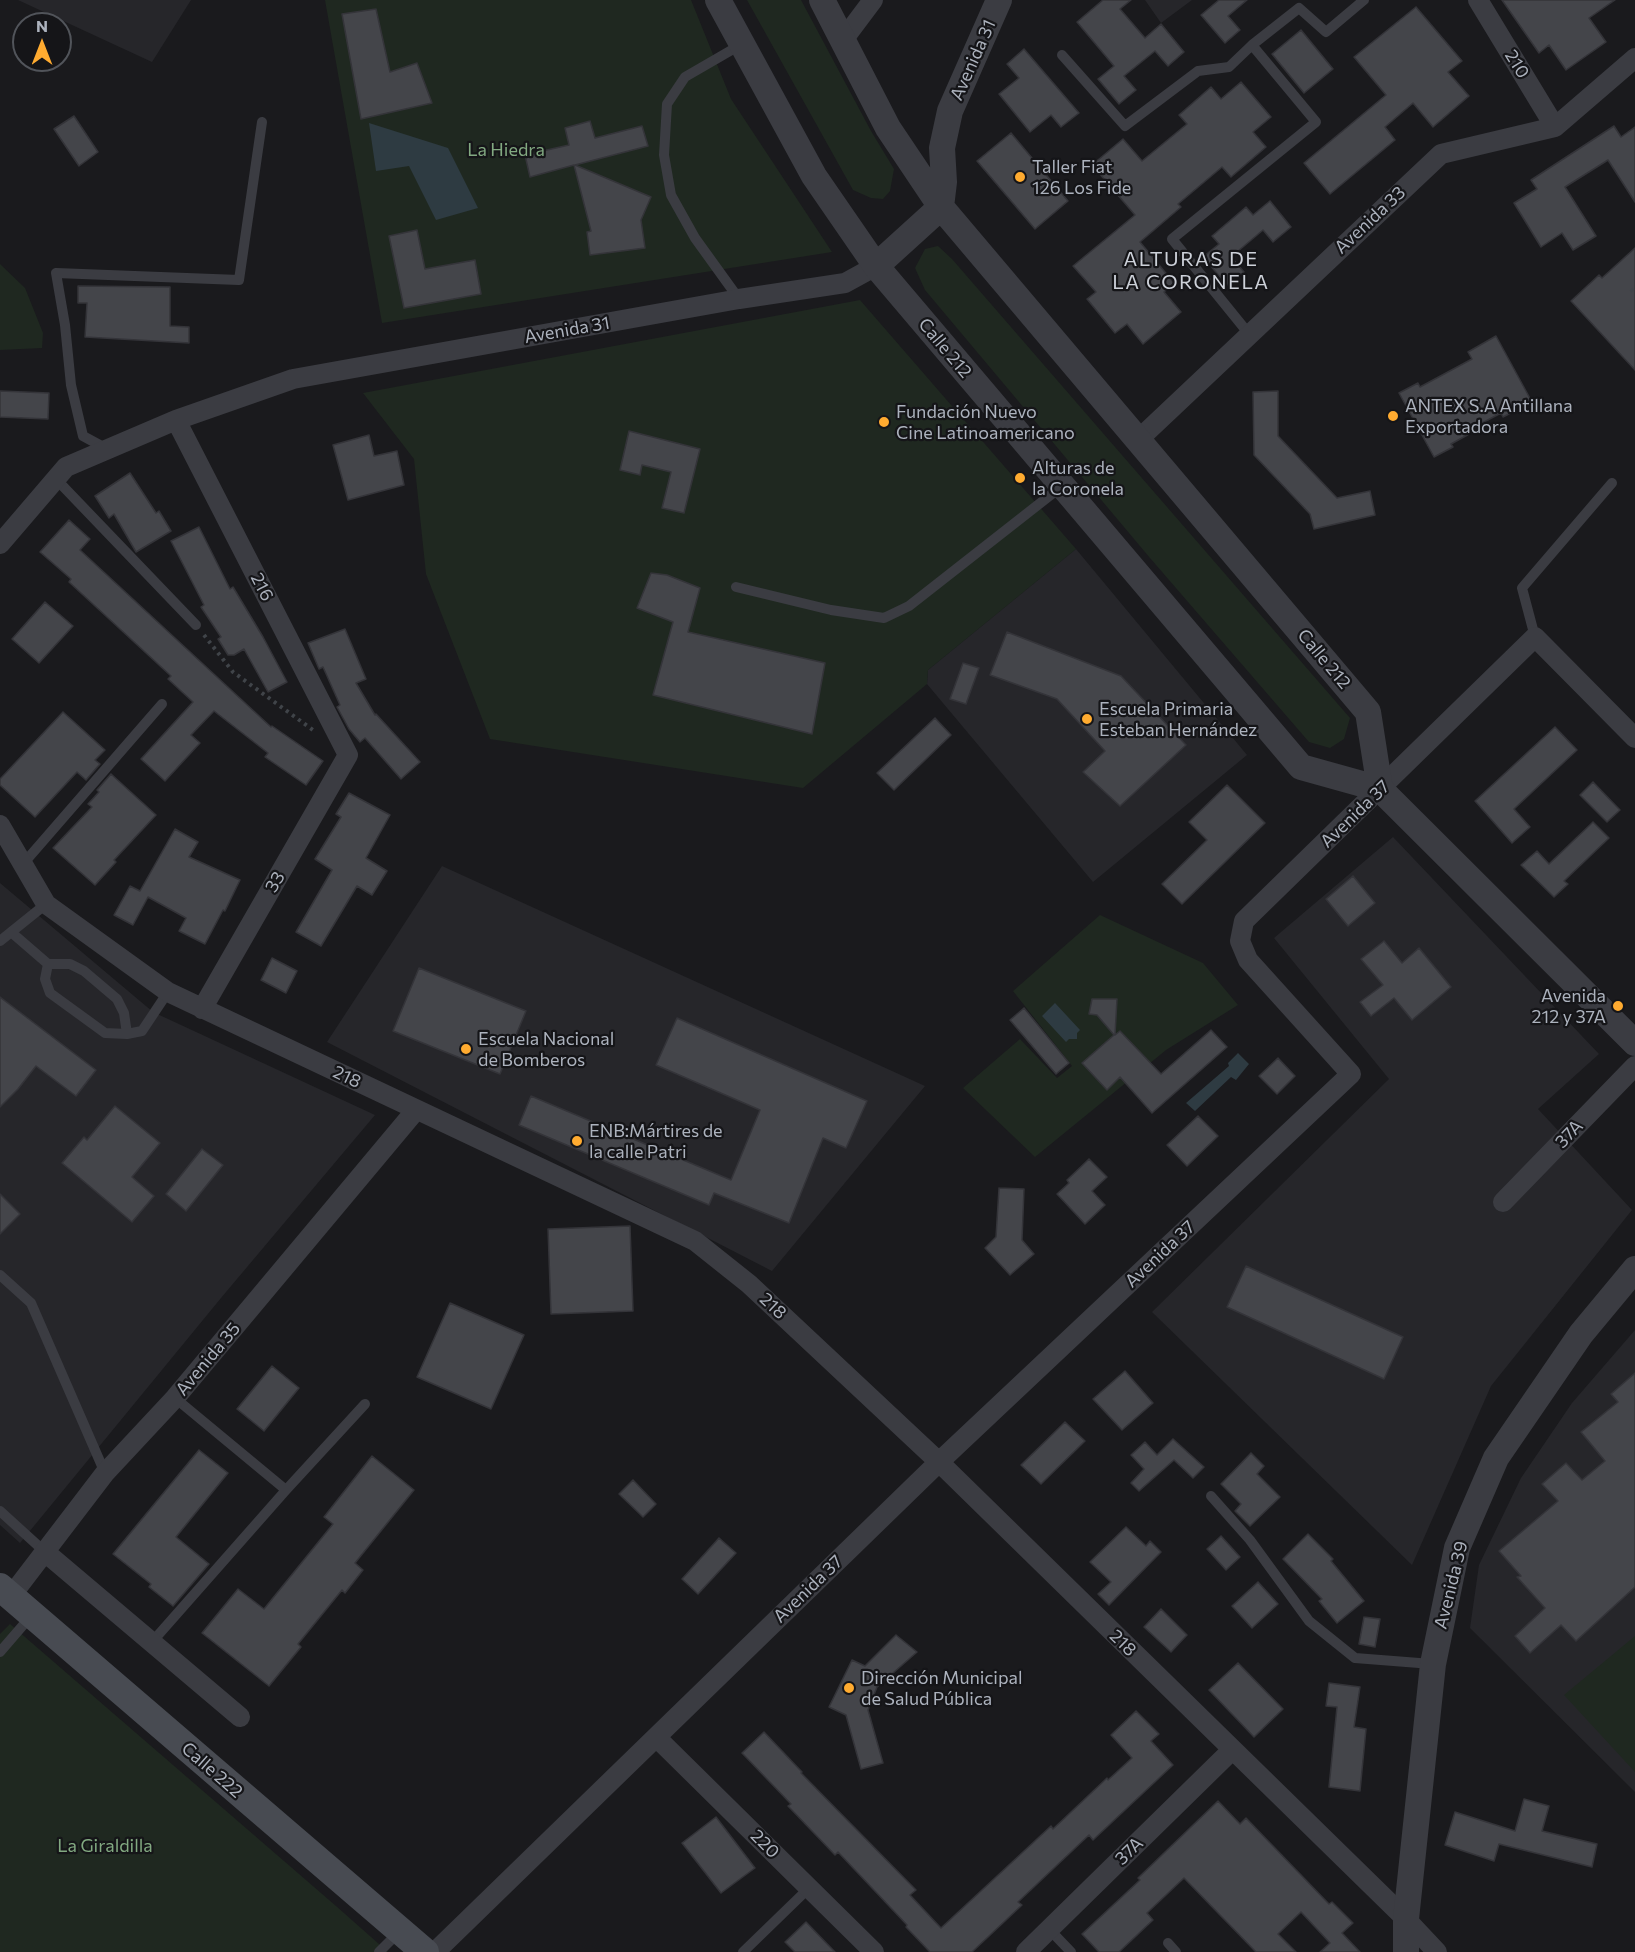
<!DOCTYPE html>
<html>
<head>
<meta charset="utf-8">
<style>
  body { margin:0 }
  #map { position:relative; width:1635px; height:1952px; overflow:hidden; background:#1a1a1d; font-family:Commissioner,sans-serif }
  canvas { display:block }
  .north { position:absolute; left:12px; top:12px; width:60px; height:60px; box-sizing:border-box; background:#151518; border:2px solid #51545a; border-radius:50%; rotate:0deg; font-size:16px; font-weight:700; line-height:24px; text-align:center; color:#acb2bd }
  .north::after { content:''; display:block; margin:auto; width:21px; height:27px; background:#ffab30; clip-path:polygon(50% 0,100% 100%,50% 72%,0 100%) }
</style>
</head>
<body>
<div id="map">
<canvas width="1635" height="1952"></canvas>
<div class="north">N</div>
</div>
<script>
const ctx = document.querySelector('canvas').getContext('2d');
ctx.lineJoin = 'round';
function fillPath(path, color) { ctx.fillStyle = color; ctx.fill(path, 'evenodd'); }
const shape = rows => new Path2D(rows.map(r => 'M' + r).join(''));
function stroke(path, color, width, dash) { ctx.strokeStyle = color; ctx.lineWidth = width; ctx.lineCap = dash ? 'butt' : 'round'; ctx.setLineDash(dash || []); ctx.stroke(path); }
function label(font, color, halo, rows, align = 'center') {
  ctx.font = font + ' Commissioner,sans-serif'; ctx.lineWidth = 4.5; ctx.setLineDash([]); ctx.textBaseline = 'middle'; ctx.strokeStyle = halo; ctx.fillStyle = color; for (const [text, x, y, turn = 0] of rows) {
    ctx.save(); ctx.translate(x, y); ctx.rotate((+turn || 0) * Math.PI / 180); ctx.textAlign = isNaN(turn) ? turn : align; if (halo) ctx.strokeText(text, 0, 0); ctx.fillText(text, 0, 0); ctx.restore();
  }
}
const built = shape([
  [18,0,191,0,152,62],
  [1145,0,1192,0,1161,23],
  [1076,549,1247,755,1093,882,927,684,928,670],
  [1393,837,1599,1054,1538,1109,1632,1210,1491,1386,1412,1565,1152,1312,1389,1079,1274,938],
  [442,866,925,1086,772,1271,327,1042],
  [0,883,153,1012,375,1115,221,1298,20,1543,0,1525],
  [1635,1330,1635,1792,1470,1628,1479,1565,1521,1478,1572,1403]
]);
const green = shape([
  [325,0,691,0,731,99,832,252,382,323],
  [747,0,801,0,871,131,894,169,890,191,883,199,871,198,853,190],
  [938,246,952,259,1350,718,1344,739,1330,748,1309,742,1150,558,925,290,915,268,925,249],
  [0,264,25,288,43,333,42,348,0,350],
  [860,300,1076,549,928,670,927,684,803,788,490,739,426,574,414,459,363,393],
  [1100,915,1203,963,1238,1005,1166,1050,1035,1157,963,1088,1020,1039,1057,1078,1072,1066,1013,991],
  [10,1624,336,1906,388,1952,0,1952,0,1634],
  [1635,1636,1635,1772,1564,1695]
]);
const water = shape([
  [369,123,448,148,478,208,436,220,409,166,376,171],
  [1055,1003,1080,1030,1077,1033,1077,1039,1069,1039,1066,1042,1042,1016],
  [1238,1053,1249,1064,1236,1080,1231,1077,1195,1111,1186,1103,1229,1066,1228,1063]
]);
const building = shape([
  [1103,0,1131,0,1120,9,1145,38,1161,24,1184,52,1168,66,1155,51,1124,76,1136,90,1119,104,1098,79,1114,66,1077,22,1103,0],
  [1219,0,1247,0,1228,16,1240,30,1225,43,1201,15,1219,0],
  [1502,0,1615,0,1589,18,1606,42,1566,70,1549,45,1539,53,1502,0],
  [1416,7,1462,61,1448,72,1469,96,1433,127,1413,103,1385,127,1395,140,1330,194,1304,163,1386,95,1354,57,1416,7],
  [376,9,390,72,417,63,432,103,361,119,342,14,376,9],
  [1301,30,1333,69,1304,93,1272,54,1301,30],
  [1024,49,1079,113,1061,127,1051,115,1030,132,999,94,1019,78,1007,64,1024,49],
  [1241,82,1271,117,1253,132,1266,147,1231,177,1222,167,1178,204,1181,207,1140,242,1174,283,1164,292,1181,312,1143,344,1127,324,1115,333,1087,299,1096,292,1073,266,1135,215,1092,165,1123,139,1142,161,1187,124,1179,115,1211,87,1221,99,1241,82],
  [74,116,98,152,79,166,54,129,74,116],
  [590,121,595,138,642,126,648,146,575,165,651,197,641,220,645,248,590,255,587,232,591,231,574,165,530,177,525,155,569,145,565,128,590,121],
  [1614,126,1621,137,1635,127,1635,202,1608,160,1565,187,1596,236,1573,250,1562,233,1541,247,1514,203,1537,189,1531,180,1614,126],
  [1011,133,1068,201,1035,229,977,161,1011,133],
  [1270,201,1291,227,1273,242,1263,230,1231,257,1244,272,1227,285,1203,257,1219,244,1212,236,1246,207,1253,215,1270,201],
  [417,230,425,269,475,260,481,294,404,308,389,236,417,230],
  [1635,248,1635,370,1571,301,1599,275,1602,278,1635,248],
  [78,286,170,287,170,326,189,327,189,343,85,337,87,303,78,303,78,286],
  [1496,336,1532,402,1503,417,1501,413,1469,430,1471,433,1451,444,1453,447,1434,457,1399,393,1418,383,1420,387,1472,359,1468,352,1496,336],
  [0,391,49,393,48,419,0,417,0,391],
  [1278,391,1278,436,1337,498,1370,491,1375,515,1314,529,1310,514,1254,455,1253,392,1278,391],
  [629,431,700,449,684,513,662,508,671,472,642,465,640,475,620,470,629,431],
  [369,435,374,456,397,451,404,485,348,500,333,445,369,435],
  [130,473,156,513,159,511,171,531,136,552,114,514,109,518,95,496,130,473],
  [69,520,90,539,80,550,271,727,272,726,323,761,306,785,265,757,268,753,214,711,191,735,200,743,165,781,141,759,193,702,168,679,171,676,69,582,71,579,40,552,69,520],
  [199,527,230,589,233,587,263,637,287,682,268,692,244,649,234,655,228,655,218,639,221,637,201,607,204,605,171,541,199,527],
  [651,573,667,575,700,588,688,632,825,663,812,734,653,695,673,622,637,608,651,573],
  [45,602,73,626,39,663,12,639,45,602],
  [345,629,366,679,356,683,375,715,376,714,420,762,401,779,365,738,360,742,349,729,337,707,340,705,323,667,319,669,308,643,345,629],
  [1007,632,1121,676,1186,745,1120,806,1083,772,1105,751,1057,699,990,675,1007,632],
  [963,663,979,668,966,704,950,699,963,663],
  [63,712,105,750,95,760,100,764,86,780,77,772,35,817,0,785,0,779,63,712],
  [935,718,951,735,894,790,877,773,935,718],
  [1555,727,1577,750,1514,809,1530,827,1512,843,1475,801,1555,727],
  [111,774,156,815,114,860,116,862,95,885,53,848,92,807,88,804,99,792,97,790,111,774],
  [1593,782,1620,810,1607,822,1580,795,1593,782],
  [1227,785,1265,823,1182,904,1162,884,1207,840,1189,822,1227,785],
  [349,793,390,815,366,858,387,871,372,895,357,886,321,946,296,932,332,870,315,859,341,817,336,814,349,793],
  [1593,822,1609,838,1564,881,1568,884,1554,897,1521,865,1537,851,1549,864,1593,822],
  [175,829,198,842,189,857,240,880,225,911,223,910,205,944,179,931,186,918,148,897,133,925,114,915,130,886,140,891,175,829],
  [1353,876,1375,903,1348,926,1326,899,1353,876],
  [1384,941,1402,963,1419,948,1451,987,1412,1020,1394,998,1371,1016,1360,1002,1383,985,1361,959,1384,941],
  [272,958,297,971,286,993,261,980,272,958],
  [419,968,526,1011,500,1074,393,1031,419,968],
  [0,997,96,1070,76,1096,36,1066,18,1089,0,1107,0,997],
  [1092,999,1117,999,1115,1035,1120,1031,1161,1074,1211,1030,1227,1047,1152,1113,1120,1077,1107,1090,1082,1063,1114,1035,1097,1015,1089,1014,1092,999],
  [1024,1008,1069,1063,1056,1074,1010,1020,1024,1008],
  [677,1018,867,1101,846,1148,823,1138,789,1223,714,1193,709,1205,519,1125,531,1096,731,1180,760,1110,656,1065,677,1018],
  [1278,1058,1295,1076,1277,1094,1259,1076,1278,1058],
  [115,1106,160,1143,132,1177,154,1196,132,1222,62,1163,84,1137,87,1140,115,1106],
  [1198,1116,1218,1136,1187,1166,1167,1145,1198,1116],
  [202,1149,223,1165,186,1211,166,1194,202,1149],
  [1089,1159,1107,1177,1092,1191,1105,1205,1085,1224,1057,1194,1069,1183,1067,1180,1089,1159],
  [999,1188,1024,1189,1022,1240,1034,1254,1010,1275,985,1248,996,1237,999,1188],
  [0,1194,20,1214,0,1234,0,1194],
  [630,1226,633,1311,551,1314,548,1229,630,1226],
  [1246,1266,1403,1337,1384,1379,1227,1307,1246,1266],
  [450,1303,524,1335,491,1409,417,1377,450,1303],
  [272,1366,299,1388,264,1431,237,1409,272,1366],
  [1125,1371,1153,1403,1122,1430,1093,1399,1125,1371],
  [1635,1373,1635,1587,1576,1641,1561,1625,1530,1653,1515,1636,1545,1608,1517,1577,1521,1576,1499,1551,1558,1501,1542,1484,1566,1463,1582,1480,1605,1461,1581,1432,1618,1402,1611,1394,1635,1373],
  [1065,1422,1085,1441,1041,1484,1021,1465,1065,1422],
  [1173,1439,1204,1467,1193,1478,1174,1460,1139,1491,1131,1483,1144,1469,1131,1455,1145,1442,1157,1455,1173,1439],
  [199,1450,228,1473,176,1537,209,1564,173,1606,149,1587,151,1584,113,1554,199,1450],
  [1251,1453,1264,1466,1257,1474,1280,1497,1250,1526,1235,1511,1241,1504,1221,1484,1251,1453],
  [372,1456,414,1490,355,1563,363,1570,345,1593,342,1590,298,1644,301,1647,269,1686,202,1633,238,1589,264,1609,333,1524,324,1517,372,1456],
  [633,1480,656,1504,643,1517,619,1494,633,1480],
  [1126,1527,1146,1546,1150,1541,1161,1552,1109,1605,1098,1594,1111,1582,1090,1562,1126,1527],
  [1308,1534,1333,1559,1331,1561,1364,1601,1337,1623,1319,1601,1322,1599,1283,1559,1308,1534],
  [1221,1536,1240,1557,1226,1570,1207,1549,1221,1536],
  [719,1538,736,1553,698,1594,682,1579,719,1538],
  [1258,1582,1278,1604,1252,1628,1232,1606,1258,1582],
  [1161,1609,1187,1635,1171,1652,1144,1627,1161,1609],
  [1364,1617,1380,1619,1375,1647,1359,1644,1364,1617],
  [896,1635,917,1652,877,1687,868,1710,883,1763,861,1769,846,1715,829,1707,852,1660,865,1666,896,1635],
  [1238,1663,1283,1709,1254,1737,1209,1690,1238,1663],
  [1329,1683,1360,1687,1354,1727,1366,1729,1360,1791,1329,1787,1337,1707,1326,1706,1329,1683],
  [1136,1711,1159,1734,1151,1741,1173,1765,1093,1840,1089,1835,1018,1902,1022,1905,972,1952,930,1952,906,1927,907,1925,838,1852,835,1855,788,1806,791,1804,742,1753,764,1732,802,1772,801,1773,916,1890,910,1895,941,1928,1051,1826,1053,1829,1107,1778,1108,1780,1132,1758,1111,1735,1136,1711],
  [1524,1799,1549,1806,1542,1831,1597,1844,1592,1867,1499,1844,1494,1861,1445,1845,1455,1812,1515,1831,1524,1799],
  [1218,1801,1240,1824,1246,1818,1329,1904,1332,1902,1353,1923,1342,1933,1360,1952,1320,1952,1330,1943,1301,1912,1278,1934,1296,1952,1256,1952,1184,1878,1147,1913,1153,1920,1119,1952,1099,1952,1082,1934,1140,1880,1138,1878,1218,1801],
  [716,1817,755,1868,721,1893,682,1843,716,1817],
  [806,1922,835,1952,795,1952,785,1942,806,1922]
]);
const path = shape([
  [1631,289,1635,293],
  [204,635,233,672,313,730]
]);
const service = shape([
  [1062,55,1125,126,1198,71,1229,67,1252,45,1299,8,1326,32,1364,0],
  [739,299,695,238,671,195,664,155,667,104,685,77,742,44],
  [1249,334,1172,239,1316,122,1252,45],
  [107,449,83,436,71,385,65,325,56,273,239,280,262,122],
  [56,479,196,625],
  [736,587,831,610,884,618,909,606,1062,486],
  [1535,637,1522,588,1612,483],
  [23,864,162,704],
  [11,932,48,964,45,979,50,993,105,1033,127,1034,142,1031,168,992],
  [0,941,46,904],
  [48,964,70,964,84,971,117,999,124,1013,127,1034],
  [0,1275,31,1303,105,1473],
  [175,1398,286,1490],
  [1211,1496,1250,1540,1309,1621,1355,1658,1432,1664],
  [0,1511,45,1552],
  [152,1642,286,1490,365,1404],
  [0,1652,31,1616],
  [1049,1929,1071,1952],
  [1168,1943,1176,1952],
  [379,1952,400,1931],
  [743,1952,809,1888]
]);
const minor = shape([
  [1478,0,1555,127],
  [843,40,873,0],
  [176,420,348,755,202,1009],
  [1138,440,1441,154,1555,127,1635,58],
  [0,544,66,467,176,420,293,379,739,299,845,283,876,266],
  [0,825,46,904,168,992,695,1241,749,1284,939,1462,1406,1919,1437,1952],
  [1503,1202,1635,1066],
  [45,1552,240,1717],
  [11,1596,105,1473,175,1398,416,1110],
  [656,1737,874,1952],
  [435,1952,939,1462,1351,1074,1248,960,1240,941,1244,921,1535,637,1635,738],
  [1026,1952,1232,1750]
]);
const tertiary = shape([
  [718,0,814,176,876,266,1301,767,1380,789,1635,1043],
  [822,0,888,128,941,207,1368,712,1380,789],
  [876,266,941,207,944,182,942,148,950,111,999,0],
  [1406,1952,1406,1919,1433,1664,1457,1548,1496,1458,1581,1334,1635,1269]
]);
const secondary = shape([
  [0,1587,425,1952]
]);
const markers = [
  [1020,177,6,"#ffab30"],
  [1393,416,6,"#ffab30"],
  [884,422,6,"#ffab30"],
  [1020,478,6,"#ffab30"],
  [1087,719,6,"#ffab30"],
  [1618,1006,6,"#ffab30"],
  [466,1049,6,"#ffab30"],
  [577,1141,6,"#ffab30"],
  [849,1688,6,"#ffab30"]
];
const streetNames = [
  ["Avenida 31",973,60,-66],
  ["210",1517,64,58],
  ["Avenida 33",1370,220,-43],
  ["Avenida 31",567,330,-10],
  ["Calle 212",945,348,50],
  ["216",262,587,63],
  ["Calle 212",1324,659,50],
  ["Avenida 37",1355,814,-44],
  ["33",275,882,-60],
  ["218",347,1077,25],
  ["37A",1569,1134,-46],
  ["Avenida 37",1160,1254,-43],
  ["218",773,1306,43],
  ["Avenida 35",208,1359,-50],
  ["Avenida 39",1451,1585,-76],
  ["Avenida 37",808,1589,-44],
  ["218",1123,1643,44],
  ["Calle 222",212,1770,41],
  ["220",765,1844,45],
  ["37A",1129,1851,-44]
];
const parkNames = [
  ["La Hiedra",506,150],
  ["La Giraldilla",105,1846]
];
const poiNames = [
  ["Taller Fiat",1032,167],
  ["126 Los Fide",1032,188],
  ["ANTEX S.A Antillana",1405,406],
  ["Exportadora",1405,427],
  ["Fundación Nuevo",896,412],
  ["Cine Latinoamericano",896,433],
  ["Alturas de",1032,468],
  ["la Coronela",1032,489],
  ["Escuela Primaria",1099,709],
  ["Esteban Hernández",1099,730],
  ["Avenida",1606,996,"right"],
  ["212 y 37A",1606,1017,"right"],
  ["Escuela Nacional",478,1039],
  ["de Bomberos",478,1060],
  ["ENB:Mártires de",589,1131],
  ["la calle Patri",589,1152],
  ["Dirección Municipal",861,1678],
  ["de Salud Pública",861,1699]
];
const neighbourhoodNames = [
  ["ALTURAS DE",1191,259],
  ["LA CORONELA",1191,282]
];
fillPath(built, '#26262a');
fillPath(green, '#1f2820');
fillPath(water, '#2e3b42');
fillPath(building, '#44454a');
stroke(building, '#343439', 1.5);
stroke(path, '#404449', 4, [3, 4.5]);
stroke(service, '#3b3c42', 10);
stroke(minor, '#3b3c42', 20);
stroke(tertiary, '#3b3c42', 26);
stroke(secondary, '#484b52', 28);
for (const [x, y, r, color] of markers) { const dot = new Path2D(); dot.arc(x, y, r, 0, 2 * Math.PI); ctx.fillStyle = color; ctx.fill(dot); stroke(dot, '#151518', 2); }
label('18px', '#acb2bd', '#151518', streetNames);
label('18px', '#82a981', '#151518', parkNames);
label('18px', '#acb2bd', '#151518', poiNames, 'left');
ctx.letterSpacing = '1.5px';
label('20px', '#cdd1d9', '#151518', neighbourhoodNames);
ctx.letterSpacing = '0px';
</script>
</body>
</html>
